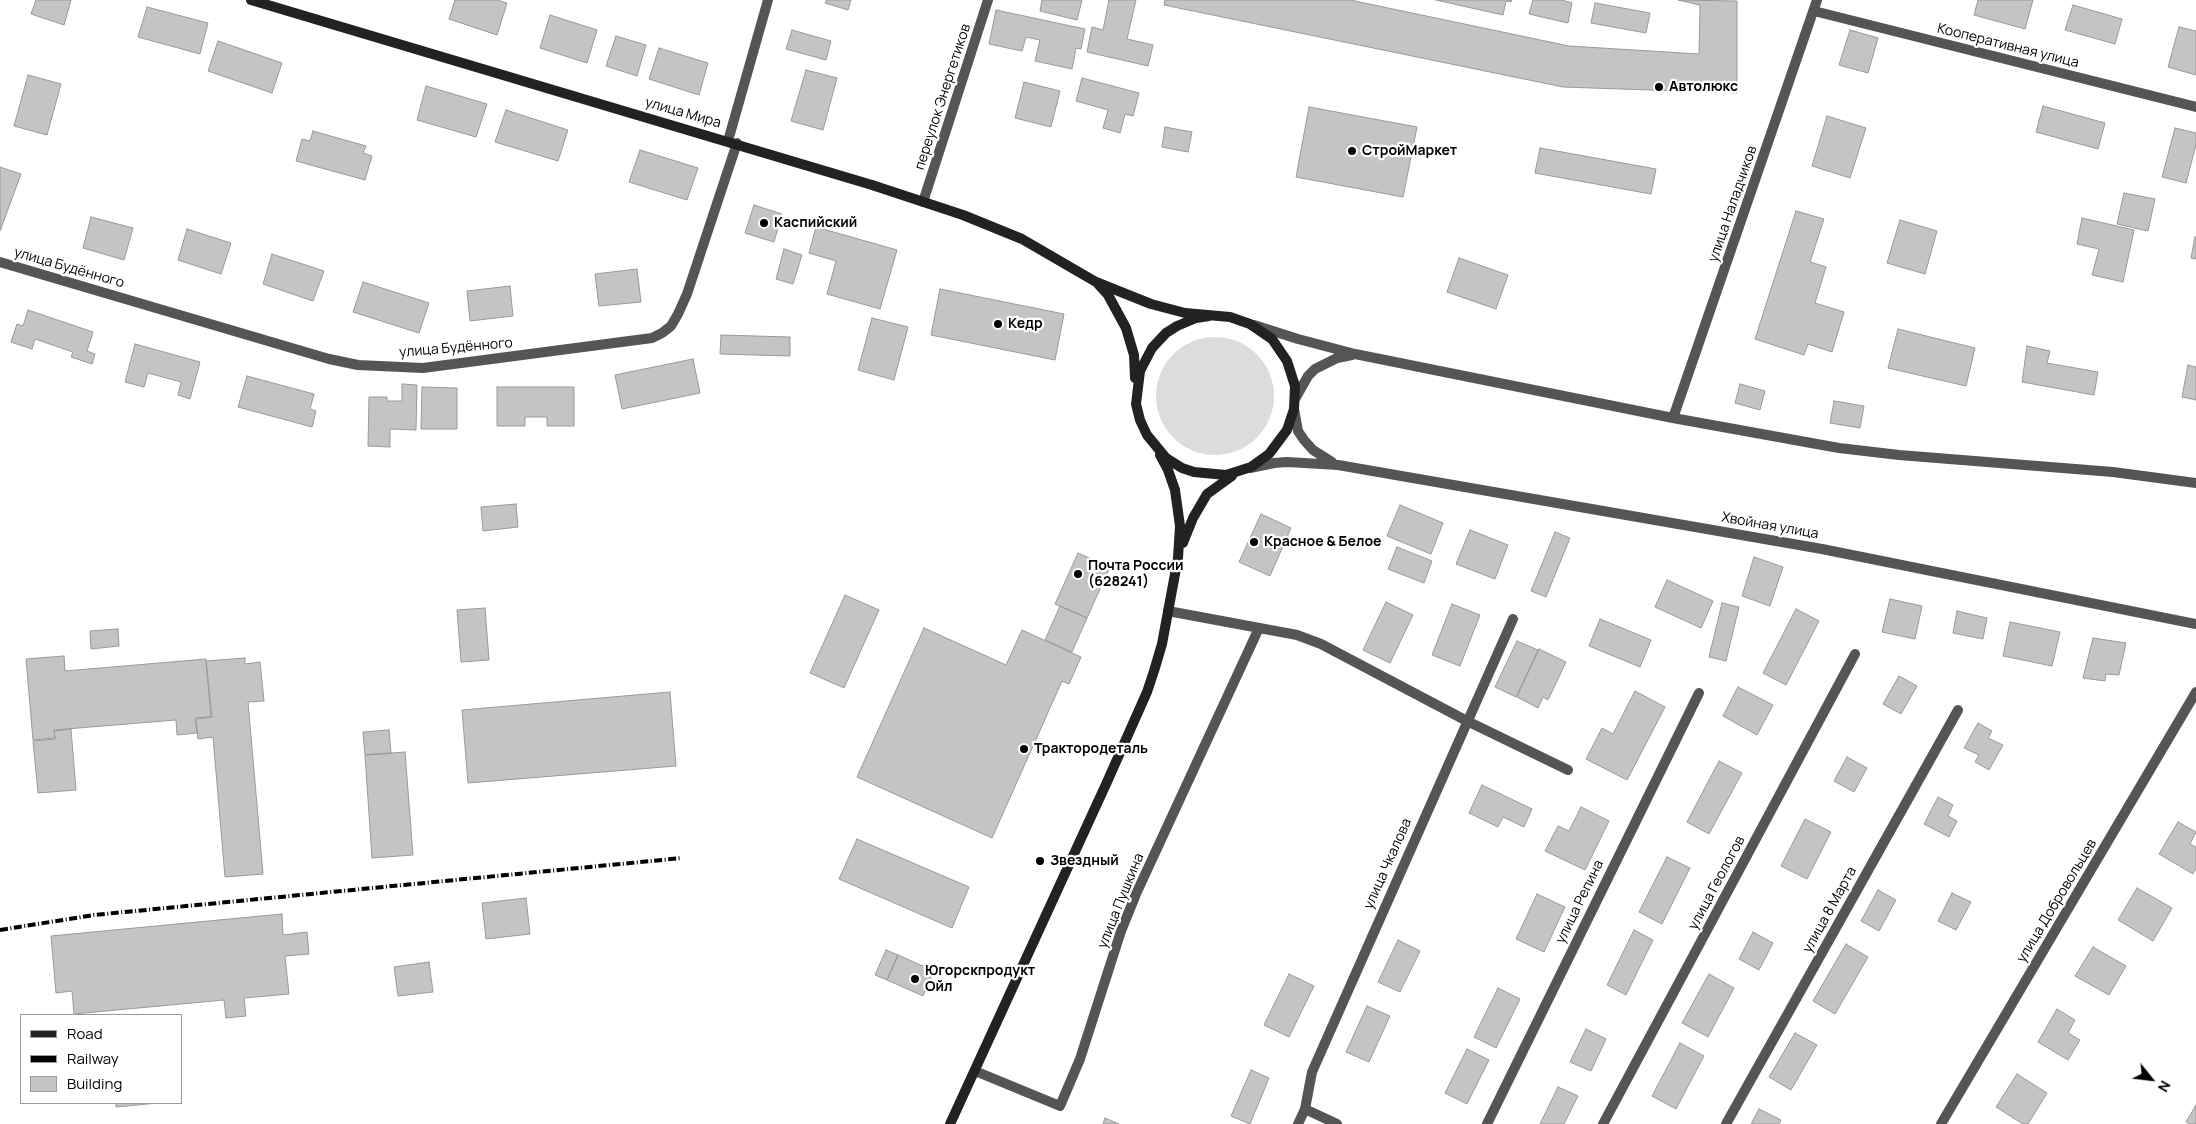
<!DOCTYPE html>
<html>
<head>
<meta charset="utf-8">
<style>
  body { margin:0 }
  #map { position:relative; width:2196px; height:1124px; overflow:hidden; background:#fff; font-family:Manrope,sans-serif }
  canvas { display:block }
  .legend { position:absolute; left:20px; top:1014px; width:162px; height:90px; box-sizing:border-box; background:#fff; border:1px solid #999; margin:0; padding:6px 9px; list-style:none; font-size:15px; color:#000 }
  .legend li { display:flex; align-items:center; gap:10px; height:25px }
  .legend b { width:25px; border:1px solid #999 }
  .north { position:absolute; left:2126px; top:1054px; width:50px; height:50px; -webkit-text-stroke:4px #fff; paint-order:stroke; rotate:119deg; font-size:14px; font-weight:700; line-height:20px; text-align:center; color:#000 }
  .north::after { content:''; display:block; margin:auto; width:18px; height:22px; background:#000; clip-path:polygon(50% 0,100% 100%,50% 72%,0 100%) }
</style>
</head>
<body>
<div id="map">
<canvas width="2196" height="1124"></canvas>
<ul class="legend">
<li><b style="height:6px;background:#222"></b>Road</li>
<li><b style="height:6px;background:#000"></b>Railway</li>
<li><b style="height:14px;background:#c4c4c4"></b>Building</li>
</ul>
<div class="north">N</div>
</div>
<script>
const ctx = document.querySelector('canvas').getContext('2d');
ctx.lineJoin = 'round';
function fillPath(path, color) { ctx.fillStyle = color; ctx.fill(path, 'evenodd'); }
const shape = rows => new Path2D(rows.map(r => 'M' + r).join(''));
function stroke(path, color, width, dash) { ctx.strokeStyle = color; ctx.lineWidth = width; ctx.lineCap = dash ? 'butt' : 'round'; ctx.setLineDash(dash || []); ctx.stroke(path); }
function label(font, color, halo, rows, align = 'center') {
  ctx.font = font + ' Manrope,sans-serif'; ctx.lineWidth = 4.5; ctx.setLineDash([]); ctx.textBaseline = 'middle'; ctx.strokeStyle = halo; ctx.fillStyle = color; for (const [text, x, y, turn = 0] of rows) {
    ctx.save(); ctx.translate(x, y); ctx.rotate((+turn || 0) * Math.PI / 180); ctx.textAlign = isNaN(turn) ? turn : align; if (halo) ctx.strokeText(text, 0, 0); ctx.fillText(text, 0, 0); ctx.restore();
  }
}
const green = shape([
  '1156 396a59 59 0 1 1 118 0a59 59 0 1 1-118 0Z'
]);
const building = shape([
  [36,0,71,0,64,25,31,14,36,0],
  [455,0,497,0,507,3,497,35,449,19,455,0],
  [827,0,851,0,848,10,825,3,827,0],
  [1042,0,1082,0,1077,20,1040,11,1042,0],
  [1109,0,1136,0,1127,39,1153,45,1148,66,1087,52,1092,27,1103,30,1109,0],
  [1165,0,1350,0,1569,46,1699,54,1700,5,1678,0,1737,1,1737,93,1563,87,1164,5,1165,0],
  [1436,0,1512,0,1511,2,1506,1,1503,15,1436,0],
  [1533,0,1562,0,1572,3,1568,23,1529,14,1533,0],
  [1978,0,2033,0,2025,29,1974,15,1978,0],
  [1595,3,1650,13,1646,33,1591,23,1595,3],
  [2073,5,2122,19,2115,44,2065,30,2073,5],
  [147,7,208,23,200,54,138,37,147,7],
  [996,10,1085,29,1081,49,1076,48,1072,69,1035,61,1040,40,1026,37,1022,51,989,44,996,10],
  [550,15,597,30,587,63,540,48,550,15],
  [2179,27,2196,31,2196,75,2168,67,2179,27],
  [792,30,831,41,826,60,786,49,792,30],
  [1850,30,1878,38,1868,73,1839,65,1850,30],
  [616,36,646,45,637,76,606,66,616,36],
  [218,41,282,63,272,93,208,71,218,41],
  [659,48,708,63,699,95,649,79,659,48],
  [806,70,837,78,823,130,791,121,806,70],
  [28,75,61,84,47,135,14,126,28,75],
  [1082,78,1139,93,1133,116,1125,114,1120,133,1103,128,1108,110,1076,101,1082,78],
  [1024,82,1060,91,1051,127,1015,118,1024,82],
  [426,86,487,104,476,137,417,120,426,86],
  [2043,106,2105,123,2098,149,2036,132,2043,106],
  [1309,107,1417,127,1403,197,1296,177,1309,107],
  [506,110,568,130,558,161,495,142,506,110],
  [1827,116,1866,128,1850,178,1812,166,1827,116],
  [1165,127,1192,132,1188,152,1162,147,1165,127],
  [2175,128,2196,133,2196,145,2186,183,2162,177,2175,128],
  [313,131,366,146,363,153,372,156,365,180,296,161,302,139,310,141,313,131],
  [1540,148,1656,169,1651,194,1535,173,1540,148],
  [640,150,698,168,687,200,629,182,640,150],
  [0,167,21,174,0,231,0,167],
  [2124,193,2155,199,2148,231,2117,224,2124,193],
  [754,205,782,214,774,242,745,233,754,205],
  [1796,211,1824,219,1810,262,1826,267,1815,303,1844,312,1832,352,1808,344,1804,355,1755,339,1796,211],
  [91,217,133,228,124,260,83,248,91,217],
  [2082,218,2134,230,2123,282,2092,275,2099,249,2077,244,2082,218],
  [1900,220,1937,231,1925,274,1887,263,1900,220],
  [816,227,897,250,880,309,827,294,836,261,809,253,816,227],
  [187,229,231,243,221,274,178,260,187,229],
  [2195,237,2196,237,2196,259,2191,258,2195,237],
  [784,249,802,255,793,284,776,279,784,249],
  [272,254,324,271,313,301,263,284,272,254],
  [1459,258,1508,275,1496,309,1447,292,1459,258],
  [637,269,641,302,599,306,595,274,637,269],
  [363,282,429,303,419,333,353,312,363,282],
  [510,286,513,316,470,321,467,291,510,286],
  [940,289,1064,314,1055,360,931,335,940,289],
  [28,310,93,332,87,351,95,354,92,364,71,357,73,352,35,339,32,349,11,342,17,324,23,326,28,310],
  [872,318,908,327,894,380,858,370,872,318],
  [1898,329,1975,348,1966,386,1888,368,1898,329],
  [721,335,790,337,790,356,720,354,721,335],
  [135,344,200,362,190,399,178,395,181,382,148,373,144,387,125,382,135,344],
  [2027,346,2050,351,2047,363,2098,372,2094,395,2022,382,2027,346],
  [693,359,700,393,622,409,615,375,693,359],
  [2188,365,2196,367,2196,400,2182,397,2188,365],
  [247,376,314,394,310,409,316,411,312,427,238,407,247,376],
  [402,384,417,385,416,430,390,429,390,447,368,446,369,397,387,397,387,401,402,401,402,384],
  [1740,384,1765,391,1760,410,1735,403,1740,384],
  [422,387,457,388,457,429,421,429,422,387],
  [497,387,574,387,574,426,547,426,547,417,525,417,525,426,497,426,497,387],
  [1834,401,1864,406,1860,428,1830,423,1834,401],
  [516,504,518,527,483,531,481,507,516,504],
  [1400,505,1443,523,1431,554,1387,536,1400,505],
  [1261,514,1291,528,1270,576,1239,562,1261,514],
  [1470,530,1508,545,1495,579,1456,564,1470,530],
  [1555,532,1570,538,1546,597,1531,591,1555,532],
  [1397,547,1432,561,1424,583,1388,569,1397,547],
  [1078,553,1110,567,1087,618,1055,604,1078,553],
  [1754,557,1783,567,1770,606,1742,596,1754,557],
  [1667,580,1713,601,1701,628,1655,607,1667,580],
  [845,595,879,610,844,688,810,673,845,595],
  [1890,599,1922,606,1915,639,1882,632,1890,599],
  [1386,602,1413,615,1390,663,1363,650,1386,602],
  [1722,603,1739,607,1726,661,1709,657,1722,603],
  [1452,604,1480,615,1460,666,1432,655,1452,604],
  [1060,606,1087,618,1072,652,1045,640,1060,606],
  [485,608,489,660,461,662,457,610,485,608],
  [1796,609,1819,621,1786,685,1763,673,1796,609],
  [1957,611,1987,618,1983,639,1953,633,1957,611],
  [1600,619,1651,640,1640,667,1589,646,1600,619],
  [2010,622,2060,632,2052,666,2003,656,2010,622],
  [924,628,1006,665,1022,630,1081,657,1069,684,1062,681,992,838,857,777,924,628],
  [118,629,119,646,91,649,90,631,118,629],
  [2093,638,2126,643,2119,675,2106,674,2105,681,2083,678,2093,638],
  [1517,641,1538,650,1516,697,1495,687,1517,641],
  [1539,649,1566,662,1548,700,1543,697,1538,708,1517,697,1539,649],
  [64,656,65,671,206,659,211,717,195,718,197,733,177,735,176,720,54,730,55,738,33,740,26,659,64,656],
  [245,658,245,664,260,662,264,701,248,702,263,874,225,877,213,737,198,739,196,719,212,717,206,661,245,658],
  [1899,676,1917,686,1901,714,1883,704,1899,676],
  [1738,687,1773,705,1757,735,1723,716,1738,687],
  [1635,691,1665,707,1627,780,1586,759,1602,728,1613,734,1635,691],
  [670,692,676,766,468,783,462,710,670,692],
  [1978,723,1992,731,1988,738,2003,745,1989,770,1975,762,1979,755,1964,748,1978,723],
  [71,729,76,790,38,793,33,741,55,739,54,731,71,729],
  [389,730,391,753,365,755,363,732,389,730],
  [405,752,413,855,372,858,365,755,405,752],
  [1847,757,1867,768,1854,792,1834,781,1847,757],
  [1719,761,1742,773,1709,834,1687,822,1719,761],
  [1482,785,1532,809,1524,827,1503,817,1498,827,1469,813,1482,785],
  [1938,797,1953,805,1948,816,1957,821,1949,837,1924,824,1938,797],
  [1581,807,1609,821,1585,870,1545,851,1558,826,1569,831,1581,807],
  [1805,819,1831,832,1807,879,1781,866,1805,819],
  [2178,822,2196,832,2190,844,2196,847,2196,868,2193,874,2159,854,2178,822],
  [857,839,969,887,952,928,839,879,857,839],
  [1667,857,1690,868,1662,924,1639,912,1667,857],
  [2137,888,2172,908,2153,941,2118,920,2137,888],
  [1878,890,1896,900,1879,931,1861,921,1878,890],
  [1952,893,1971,902,1956,930,1938,921,1952,893],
  [1537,894,1565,907,1544,952,1516,939,1537,894],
  [526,898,530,934,486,939,482,903,526,898],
  [282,914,283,935,307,932,309,954,285,956,289,994,244,998,246,1016,226,1018,224,1000,74,1014,72,991,56,993,51,936,282,914],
  [1634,930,1653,940,1626,995,1607,985,1634,930],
  [1753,932,1773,943,1759,970,1739,959,1753,932],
  [1398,940,1420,951,1400,992,1378,982,1398,940],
  [1846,944,1868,957,1835,1014,1813,1001,1846,944],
  [2093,947,2126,966,2109,995,2075,976,2093,947],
  [886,950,898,955,887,980,875,975,886,950],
  [898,955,934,971,923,996,887,980,898,955],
  [429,962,433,992,398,996,394,967,429,962],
  [1289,974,1314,986,1289,1037,1264,1025,1289,974],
  [1709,974,1734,988,1708,1037,1682,1023,1709,974],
  [1498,988,1520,999,1496,1048,1474,1037,1498,988],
  [1367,1006,1390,1016,1369,1062,1346,1052,1367,1006],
  [2057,1009,2075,1020,2068,1033,2080,1040,2068,1060,2038,1042,2057,1009],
  [1586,1029,1606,1039,1591,1071,1570,1062,1586,1029],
  [1795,1033,1817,1045,1791,1090,1769,1077,1795,1033],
  [1680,1043,1704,1056,1676,1109,1652,1096,1680,1043],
  [1467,1049,1489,1060,1467,1104,1445,1093,1467,1049],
  [1251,1070,1269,1078,1250,1124,1231,1116,1251,1070],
  [2017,1074,2047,1093,2028,1124,2023,1124,1996,1107,2017,1074],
  [1558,1087,1578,1096,1564,1124,1540,1124,1558,1087],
  [116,1103,158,1103,116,1107,116,1103],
  [2196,1105,2196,1124,2190,1124,2186,1122,2196,1105],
  [1759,1109,1781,1120,1779,1124,1751,1124,1759,1109],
  [1105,1118,1119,1124,1103,1124,1105,1118]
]);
const minor = shape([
  [1814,11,2196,107],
  [728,141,768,0],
  [923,202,988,0],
  [0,262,329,359,358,365,423,368,652,338,662,333,671,326,678,314,687,294,737,143],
  [1254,325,1298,339,1355,354,1673,418,1839,448,1899,455,2113,472,2196,483],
  [1295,399,1308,376,1315,369,1337,358,1352,355],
  [1294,409,1298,431,1304,440,1313,450,1332,462],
  [1673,418,1817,0],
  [1250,468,1274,463,1287,462,1338,465,1822,549,2196,624],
  [1168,611,1297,635,1321,644,1467,721,1568,770],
  [975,1071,1060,1106,1080,1059,1121,931,1136,894,1259,628],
  [1305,1109,1337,1124],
  [1298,1124,1305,1109,1312,1072,1513,619],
  [1487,1124,1699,693],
  [1603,1124,1855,654],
  [1726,1124,1958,710],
  [1941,1124,2196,692]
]);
const secondary = shape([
  [251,0,872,185,963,215,1022,239,1096,282,1151,304,1185,313,1230,317,1250,324,1272,339,1287,361,1295,386,1294,409,1287,430,1269,454,1251,467,1226,475,1194,472,1182,468,1166,458,1147,435,1140,420,1136,404,1140,371,1152,348,1166,333,1177,326,1196,318,1209,316],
  [1098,284,1108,295,1126,328,1134,355,1135,378],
  [1183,543,1193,518,1207,494,1232,476],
  [950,1124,1107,782,1147,692,1154,671,1162,644,1178,558,1180,526,1175,490,1168,470,1160,455]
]);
const rail = shape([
  [0,930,94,915,682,858]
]);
const markers = [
  [1659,87,5,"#000"],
  [1352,151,5,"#000"],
  [764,223,5,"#000"],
  [998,324,5,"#000"],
  [1254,542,5,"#000"],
  [1078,574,5,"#000"],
  [1024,749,5,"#000"],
  [1040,861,5,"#000"],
  [915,979,5,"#000"]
];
const streetNames = [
  ["Кооперативная улица",2008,46,14],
  ["переулок Энергетиков",943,97,-72],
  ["улица Мира",683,113,16],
  ["улица Наладчиков",1733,204,-71],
  ["улица Будённого",69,268,16],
  ["улица Будённого",456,348,-5],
  ["Хвойная улица",1770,526,10],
  ["улица Чкалова",1388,864,-66],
  ["улица Геологов",1717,883,-62],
  ["улица Пушкина",1121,901,-68],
  ["улица Добровольцев",2057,901,-59],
  ["улица Репина",1580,902,-64],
  ["улица 8 Марта",1830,910,-61]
];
const poiNames = [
  ["Автолюкс",1669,87],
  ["СтройМаркет",1362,151],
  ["Каспийский",774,223],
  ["Кедр",1008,324],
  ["Красное & Белое",1264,542],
  ["Почта России",1088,566],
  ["(628241)",1088,582],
  ["Трактородеталь",1034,749],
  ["Звездный",1050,861],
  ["Югорскпродукт",925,971],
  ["Ойл",925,987]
];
fillPath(green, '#dcdcdc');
fillPath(building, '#c4c4c4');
stroke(building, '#999', 1);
stroke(minor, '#555', 10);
stroke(secondary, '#222', 10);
stroke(rail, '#000', 4, [8, 2.5, 1, 2.5]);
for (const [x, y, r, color] of markers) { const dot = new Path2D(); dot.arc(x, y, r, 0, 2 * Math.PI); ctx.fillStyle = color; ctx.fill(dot); stroke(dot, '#fff', 2); }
label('14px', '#000', '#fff', streetNames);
label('bold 14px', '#000', '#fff', poiNames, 'left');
</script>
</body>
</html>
